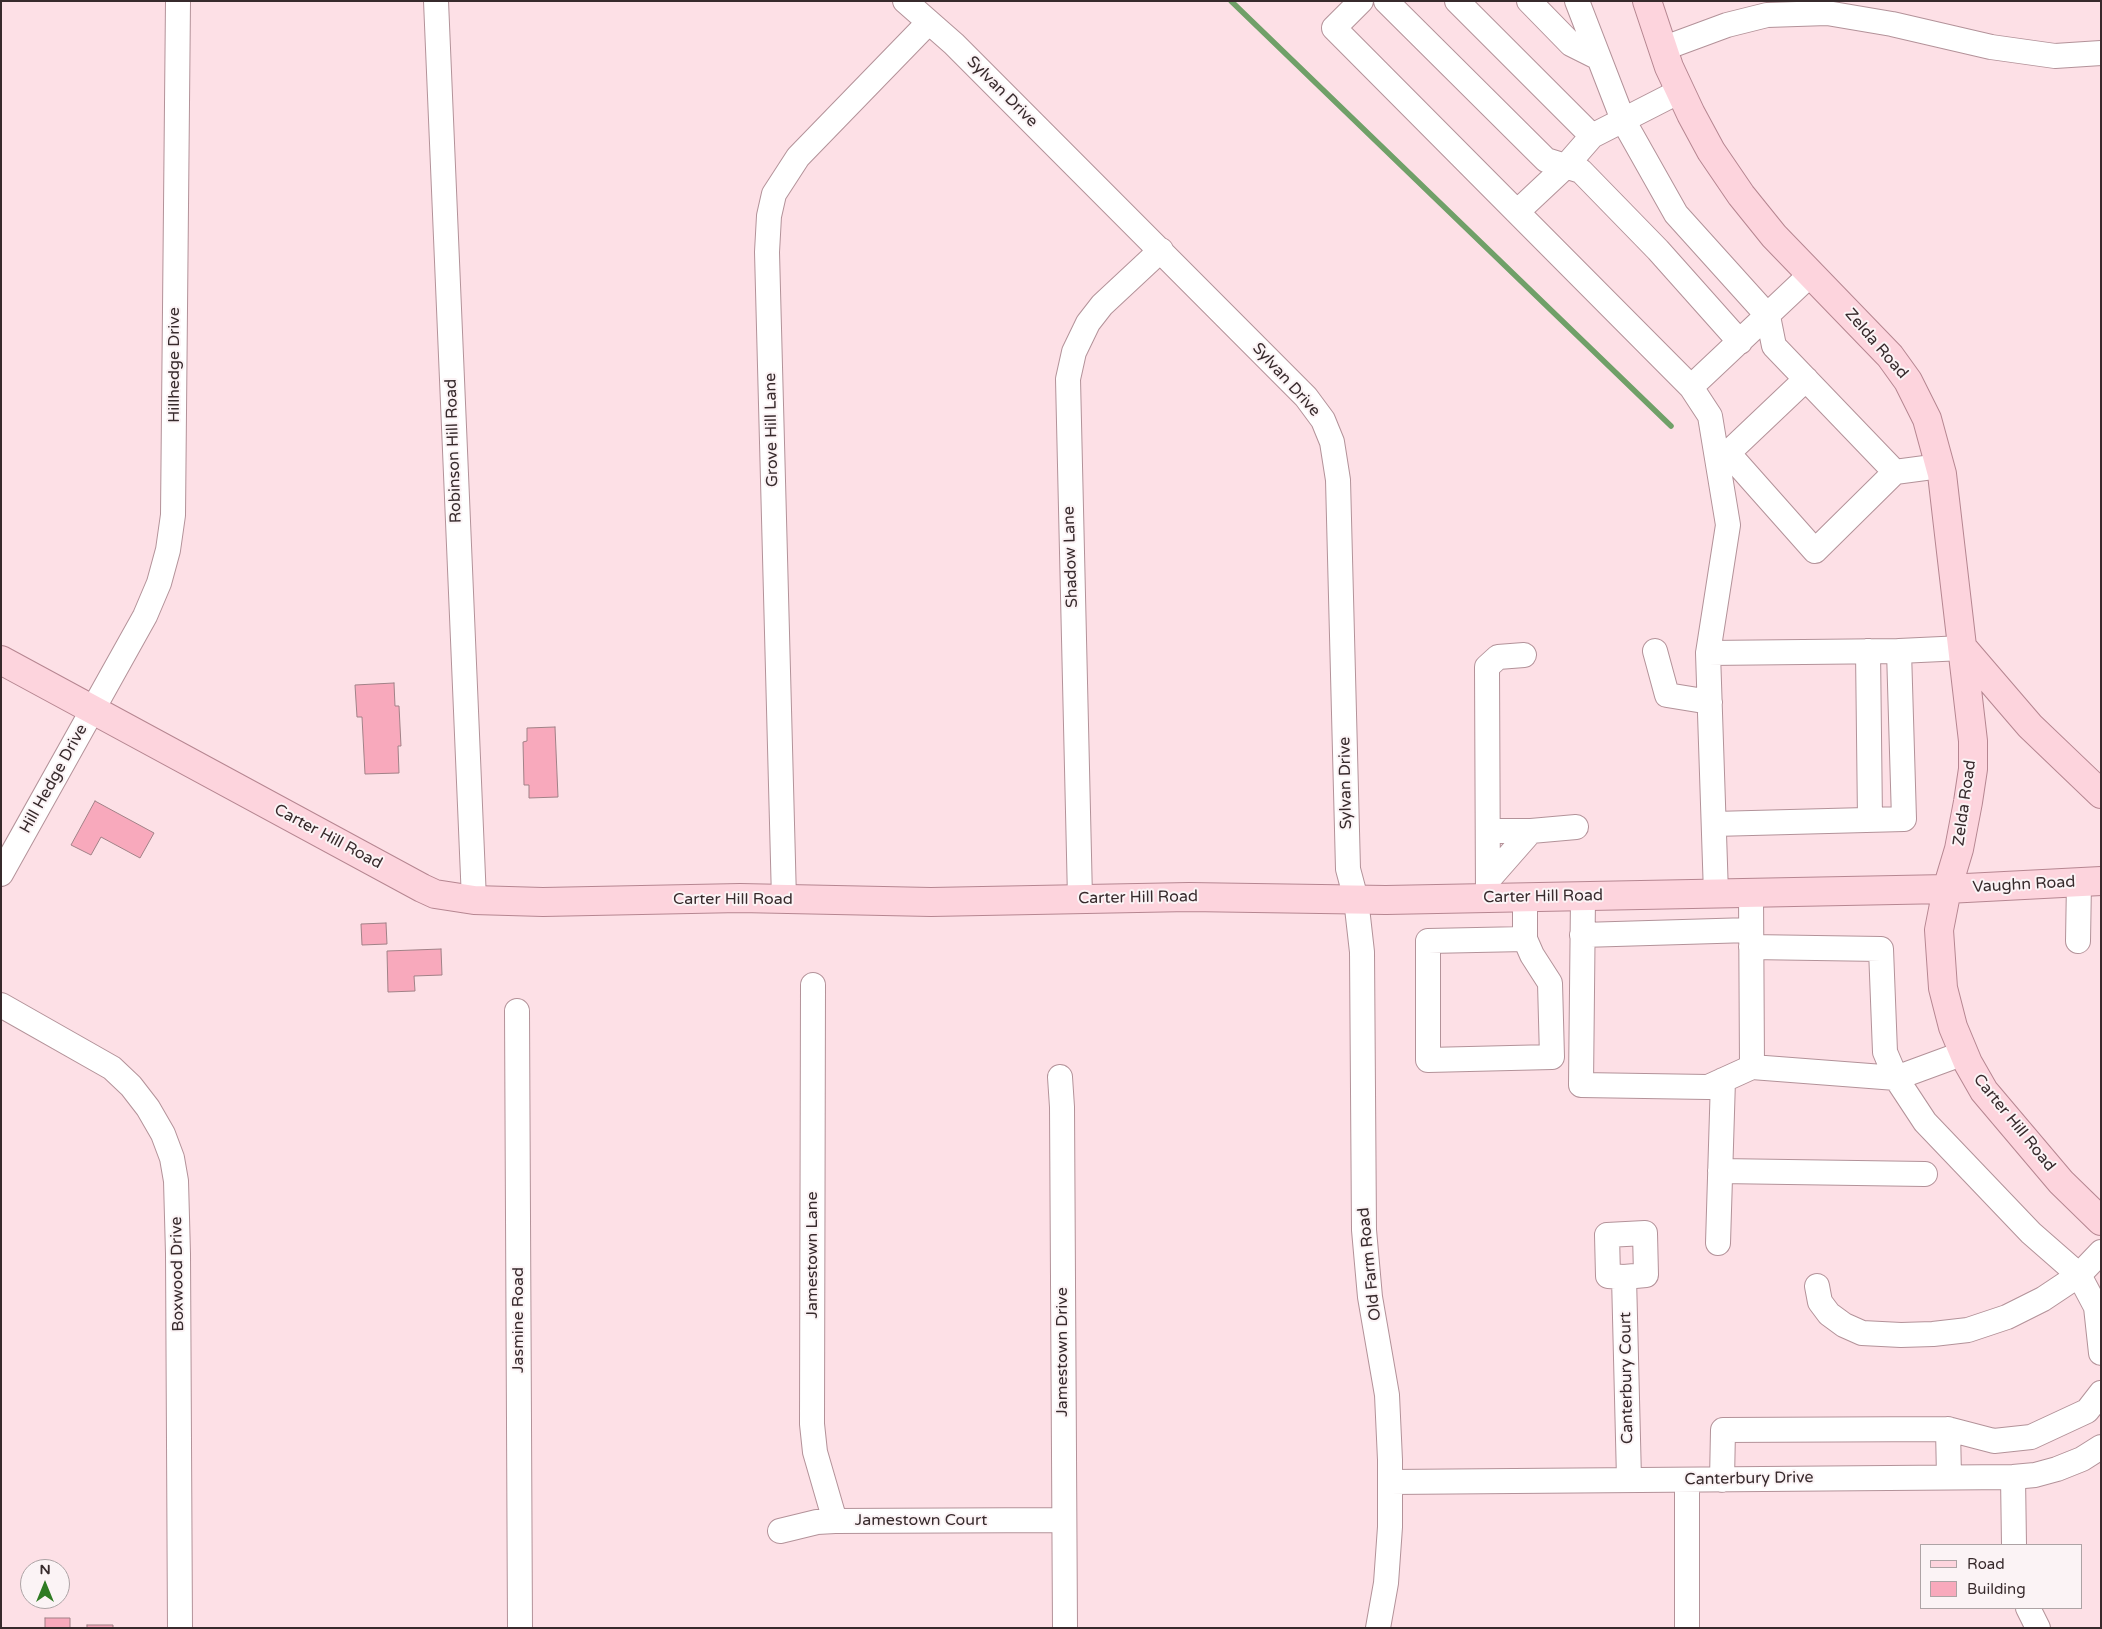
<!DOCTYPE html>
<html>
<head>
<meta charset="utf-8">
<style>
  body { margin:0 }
  #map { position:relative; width:2102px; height:1629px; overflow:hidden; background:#fde0e6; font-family:"Varela Round",sans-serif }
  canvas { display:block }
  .frame { position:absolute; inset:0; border:2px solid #372a2c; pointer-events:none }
  .legend { position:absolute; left:1920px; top:1544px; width:162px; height:65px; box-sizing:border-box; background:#fbf3f5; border:1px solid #ada3a5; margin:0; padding:6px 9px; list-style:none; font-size:15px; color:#372a2c }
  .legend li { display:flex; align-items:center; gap:10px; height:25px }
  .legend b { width:25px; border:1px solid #ada3a5 }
  .north { position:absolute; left:20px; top:1559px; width:50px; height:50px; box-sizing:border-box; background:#fbf3f5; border:1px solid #ada3a5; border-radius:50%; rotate:0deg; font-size:14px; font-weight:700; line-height:20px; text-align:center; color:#372a2c }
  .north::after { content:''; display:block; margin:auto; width:18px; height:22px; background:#2f7b23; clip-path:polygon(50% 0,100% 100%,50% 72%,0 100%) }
</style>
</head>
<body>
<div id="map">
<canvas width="2102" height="1629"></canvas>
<div class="frame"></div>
<ul class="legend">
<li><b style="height:6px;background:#fdd4dd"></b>Road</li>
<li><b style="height:14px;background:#f8a9bc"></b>Building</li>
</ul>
<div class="north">N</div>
</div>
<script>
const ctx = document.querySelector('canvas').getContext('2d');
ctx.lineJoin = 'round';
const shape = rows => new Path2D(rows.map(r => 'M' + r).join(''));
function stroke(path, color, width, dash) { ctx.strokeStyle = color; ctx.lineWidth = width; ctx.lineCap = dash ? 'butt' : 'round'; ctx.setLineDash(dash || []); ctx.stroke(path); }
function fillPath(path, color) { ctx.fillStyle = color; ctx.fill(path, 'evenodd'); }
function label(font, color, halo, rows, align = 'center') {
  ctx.font = font + ' "Varela Round",sans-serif'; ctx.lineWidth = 4; ctx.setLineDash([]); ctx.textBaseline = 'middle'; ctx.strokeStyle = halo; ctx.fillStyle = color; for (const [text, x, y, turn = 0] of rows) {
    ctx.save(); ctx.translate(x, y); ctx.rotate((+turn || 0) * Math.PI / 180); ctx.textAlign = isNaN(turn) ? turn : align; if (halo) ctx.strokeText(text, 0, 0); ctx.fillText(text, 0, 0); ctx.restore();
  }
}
const stream = shape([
  [1231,1,1671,426]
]);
const building = shape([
  [394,683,395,706,399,706,401,746,398,746,399,773,365,774,362,717,357,717,355,685,394,683],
  [555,727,558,797,529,798,529,785,524,785,523,742,527,741,527,728,555,727],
  [95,801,154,833,140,858,101,837,91,855,71,845,95,801],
  [386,923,387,944,362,945,361,924,386,923],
  [441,949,442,975,414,976,415,991,388,992,387,951,441,949],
  [45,1618,70,1618,70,1628,45,1628,45,1618],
  [87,1625,113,1625,113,1628,87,1628,87,1625]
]);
const minor = shape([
  [436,1,474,900],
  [905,1,954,44,1306,397,1323,420,1332,442,1338,480,1348,869,1356,899,1362,952,1364,1230,1370,1297,1387,1395,1390,1460,1390,1527,1386,1583,1378,1628],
  [1361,1,1334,28,1691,387,1710,416,1728,525,1708,653,1716,894],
  [1386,1,1546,160,1581,171,1658,250,1740,342],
  [1457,1,1592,136],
  [1529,1,1571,44,1599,58],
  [1577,1,1623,120,1676,214,1768,316,1774,346,1895,472,1940,466],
  [1662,49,1727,25,1767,15,1827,13,1892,24,1991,47,2055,56,2101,53],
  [1517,212,1565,167,1592,136,1680,91],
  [1691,387,1811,274],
  [1728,453,1815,551,1895,472],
  [1717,456,1728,453,1806,379],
  [1655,651,1667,695,1710,702],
  [1868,651,1870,820],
  [1708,653,1899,651],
  [1714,824,1904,819,1899,651,1963,648],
  [1488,831,1531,831,1576,827],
  [1,874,145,616,159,583,168,550,173,515,178,1],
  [1488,880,1531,831],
  [1751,893,1752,1067,1896,1078,1964,1053],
  [1583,897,1581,1085,1708,1087,1752,1067],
  [1080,898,1068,379,1074,352,1088,323,1102,305,1161,250],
  [1488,898,1487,667,1498,657,1524,655],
  [1525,898,1525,939,1532,955,1550,983,1552,1057,1428,1060,1428,941,1525,939],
  [784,899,767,252,769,216,774,194,798,157,929,22],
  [1582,935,1750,930],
  [2078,941,2079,882],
  [1751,947,1881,949,1885,1052,1896,1078,1925,1122,2031,1233,2079,1275,2101,1252],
  [813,985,812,1424,815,1452,835,1521],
  [1,1005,112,1068,131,1086,148,1108,163,1134,172,1158,176,1181,178,1254,180,1628],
  [517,1011,520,1628],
  [1060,1077,1062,1107,1065,1628],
  [1720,1171,1925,1174],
  [1718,1243,1723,1080],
  [1624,1277,1646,1275,1645,1233,1607,1235,1608,1276,1624,1277,1629,1479],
  [1817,1286,1820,1302,1829,1314,1844,1325,1862,1333,1901,1335,1933,1334,1968,1330,2007,1317,2043,1299,2079,1275,2096,1307,2101,1353],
  [1949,1477,1948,1429,1994,1441,2031,1437,2087,1411,2101,1393],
  [2013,1477,2014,1545],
  [1687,1480,1687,1628],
  [1722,1480,1723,1430,1948,1429],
  [1390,1482,2013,1477,2035,1475,2057,1469,2082,1459,2101,1447],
  [780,1531,817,1522,835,1521,1064,1520],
  [2028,1608,2038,1628]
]);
const major = shape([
  [1647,1,1669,67,1691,114,1711,151,1741,195,1774,236,1890,356,1908,381,1927,419,1942,474,1973,741,1973,769,1968,802,1959,849,1947,889,1939,930,1943,988,1953,1027,1968,1063,1984,1091,2061,1182,2101,1221],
  [1963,648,2030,726,2101,794],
  [1,660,422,888,435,894,474,900,543,902,740,898,931,902,1189,897,1386,900,1947,889,2101,881]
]);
const streetNames = [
  ["Sylvan Drive",1002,92,45],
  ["Zelda Road",1876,344,49],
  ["Hillhedge Drive",175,365,-90],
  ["Sylvan Drive",1286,380,48],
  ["Grove Hill Lane",772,430,-91],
  ["Robinson Hill Road",454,451,-92],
  ["Shadow Lane",1071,557,-92],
  ["Hill Hedge Drive",54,779,-61],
  ["Sylvan Drive",1346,783,-91],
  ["Zelda Road",1965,803,-82],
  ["Carter Hill Road",328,837,28],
  ["Vaughn Road",2024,885,-3],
  ["Carter Hill Road",1543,897,-1],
  ["Carter Hill Road",1138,898,-1],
  ["Carter Hill Road",733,900],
  ["Carter Hill Road",2014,1123,51],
  ["Jamestown Lane",813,1255,-90],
  ["Old Farm Road",1370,1264,-96],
  ["Boxwood Drive",178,1274,-91],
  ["Jasmine Road",519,1320,-90],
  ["Jamestown Drive",1063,1352,-90],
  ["Canterbury Court",1627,1378,-91],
  ["Canterbury Drive",1749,1479,-1],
  ["Jamestown Court",921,1521]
];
stroke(stream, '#70a068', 5.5);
fillPath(building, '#f8a9bc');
stroke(building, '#a18187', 1);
stroke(minor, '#b39299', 26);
stroke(major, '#b68691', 30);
stroke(minor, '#fff', 24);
stroke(major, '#fdd4dd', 28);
label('16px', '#372a2c', '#fbf3f5', streetNames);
</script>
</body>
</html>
